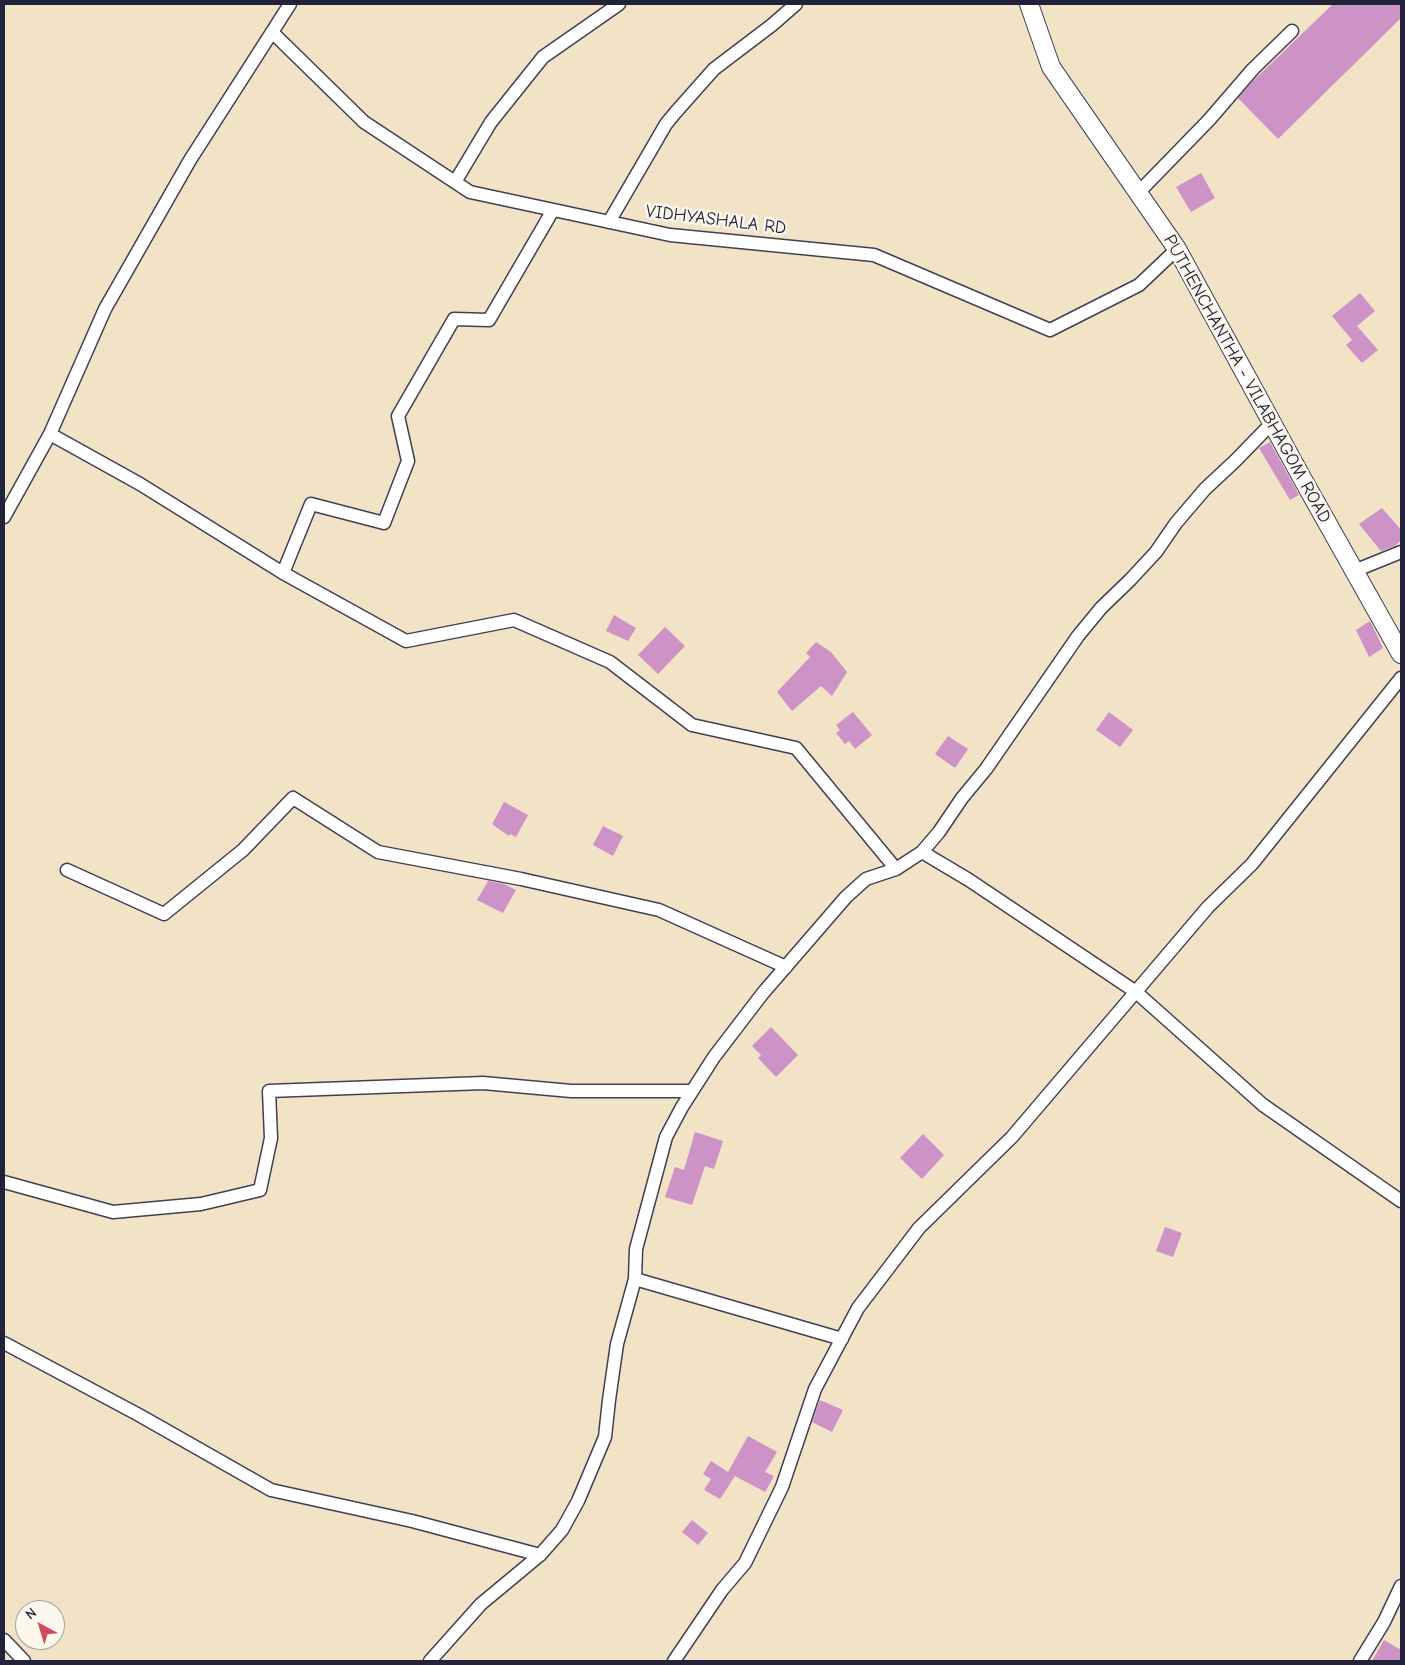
<!DOCTYPE html>
<html>
<head>
<meta charset="utf-8">
<style>
  body { margin:0 }
  #map { position:relative; width:1405px; height:1665px; overflow:hidden; background:#f2e3c7; font-family:"Comic Neue",sans-serif }
  canvas { display:block }
  .frame { position:absolute; inset:0; border:5px solid #22223b; pointer-events:none }
  .north { position:absolute; left:15px; top:1600px; width:50px; height:50px; box-sizing:border-box; background:#fbf7ec; border:1px solid #a4a2a5; border-radius:50%; rotate:321deg; font-size:14px; font-weight:700; line-height:20px; text-align:center; color:#22223b }
  .north::after { content:''; display:block; margin:auto; width:18px; height:22px; background:#d1495b; clip-path:polygon(50% 0,100% 100%,50% 72%,0 100%) }
</style>
</head>
<body>
<div id="map">
<canvas width="1405" height="1665"></canvas>
<div class="frame"></div>
<div class="north">N</div>
</div>
<script>
const ctx = document.querySelector('canvas').getContext('2d');
ctx.lineJoin = 'round';
function fillPath(path, color) { ctx.fillStyle = color; ctx.fill(path, 'evenodd'); }
const shape = rows => new Path2D(rows.map(r => 'M' + r).join(''));
function stroke(path, color, width, dash) { ctx.strokeStyle = color; ctx.lineWidth = width; ctx.lineCap = dash ? 'butt' : 'round'; ctx.setLineDash(dash || []); ctx.stroke(path); }
function label(font, color, halo, rows, align = 'center') {
  ctx.font = font + ' "Comic Neue",sans-serif'; ctx.lineWidth = 5; ctx.setLineDash([]); ctx.textBaseline = 'middle'; ctx.strokeStyle = halo; ctx.fillStyle = color; for (const [text, x, y, turn = 0] of rows) {
    ctx.save(); ctx.translate(x, y); ctx.rotate((+turn || 0) * Math.PI / 180); ctx.textAlign = isNaN(turn) ? turn : align; if (halo) ctx.strokeText(text, 0, 0); ctx.fillText(text, 0, 0); ctx.restore();
  }
}
const building = shape([
  [1333,4,1401,4,1401,18,1278,139,1238,98,1252,82],
  [1201,173,1215,198,1191,212,1176,187],
  [1360,293,1375,311,1357,326,1378,350,1362,363,1346,345,1352,340,1332,316],
  [1270,442,1299,495,1290,500,1259,448],
  [1382,508,1401,530,1401,540,1395,546,1381,551,1359,524],
  [614,615,636,628,628,641,606,631],
  [1370,621,1383,648,1369,657,1356,630],
  [665,627,685,646,658,674,638,655],
  [816,642,831,652,847,672,832,696,821,686,792,711,777,692,810,657,806,653],
  [853,712,872,735,855,749,849,741,845,744,836,733,840,730,836,725],
  [1109,712,1133,730,1120,747,1096,730],
  [948,736,968,749,955,768,935,754],
  [504,802,528,815,516,837,510,834,509,836,492,824],
  [603,826,623,836,613,856,593,845],
  [488,881,504,884,516,890,503,913,477,900],
  [771,1027,798,1055,776,1077,758,1058,761,1055,752,1046],
  [695,1132,723,1141,714,1169,705,1166,692,1205,665,1197,675,1167,684,1170],
  [923,1134,944,1155,922,1179,900,1158],
  [1165,1227,1182,1233,1173,1257,1156,1251],
  [820,1400,843,1410,832,1432,812,1422],
  [748,1436,777,1452,765,1472,774,1476,765,1492,733,1475,735,1476,720,1499,704,1490,711,1479,703,1474,711,1461,728,1472],
  [692,1520,708,1533,698,1545,682,1532],
  [1384,1640,1401,1650,1401,1661,1372,1661]
]);
const street = shape([
  [272,32,364,122,470,192,670,235,874,255,1050,330,1139,285,1177,249],
  [455,182,491,122,543,57,619,4],
  [1137,194,1209,120,1253,69,1292,31],
  [609,222,666,124,675,113,714,69,772,25,796,4],
  [50,434,140,484,283,573,406,641,514,620,610,662,692,725,796,748,896,869],
  [4,517,50,434,105,309,190,160,290,4],
  [1354,571,1401,552],
  [283,573,311,504,384,523,408,461,398,416,454,319,489,320,553,210],
  [922,852,969,880,1136,992,1263,1105,1401,1201],
  [67,870,164,914,243,850,293,798,378,852,521,879,659,910,786,967],
  [4,1182,113,1212,201,1204,260,1190,271,1138,269,1091,483,1083,571,1091,692,1091],
  [635,1279,842,1339],
  [4,1343,139,1415,271,1490,412,1521,540,1555],
  [4,1640,24,1661],
  [430,1661,481,1604,540,1555,562,1530,578,1501,605,1437,609,1400,617,1344,635,1279,636,1249,666,1137,682,1107,714,1057,763,993,846,897,866,879,896,869,922,852,939,832,962,798,986,769,1078,636,1101,608,1130,580,1156,552,1176,523,1205,489,1235,461,1272,423],
  [674,1661,722,1590,745,1563,782,1487,815,1389,858,1308,919,1228,1012,1137,1208,907,1252,864,1401,678],
  [1360,1661,1384,1622,1401,1586]
]);
const secondary = shape([
  [1029,4,1051,67,1177,249,1302,478,1401,654]
]);
const streetNames = [
  ["VIDHYASHALA RD",716,220,7],
  ["PUTHENCHANTHA - VILABHAGOM ROAD",1247,379,61]
];
fillPath(building, '#cd92c6');
stroke(street, '#413f50', 15);
stroke(secondary, '#413f50', 20);
stroke(street, '#fff', 12);
stroke(secondary, '#fff', 18);
label('18px', '#22223b', '#fbf7ec', streetNames);
</script>
</body>
</html>
